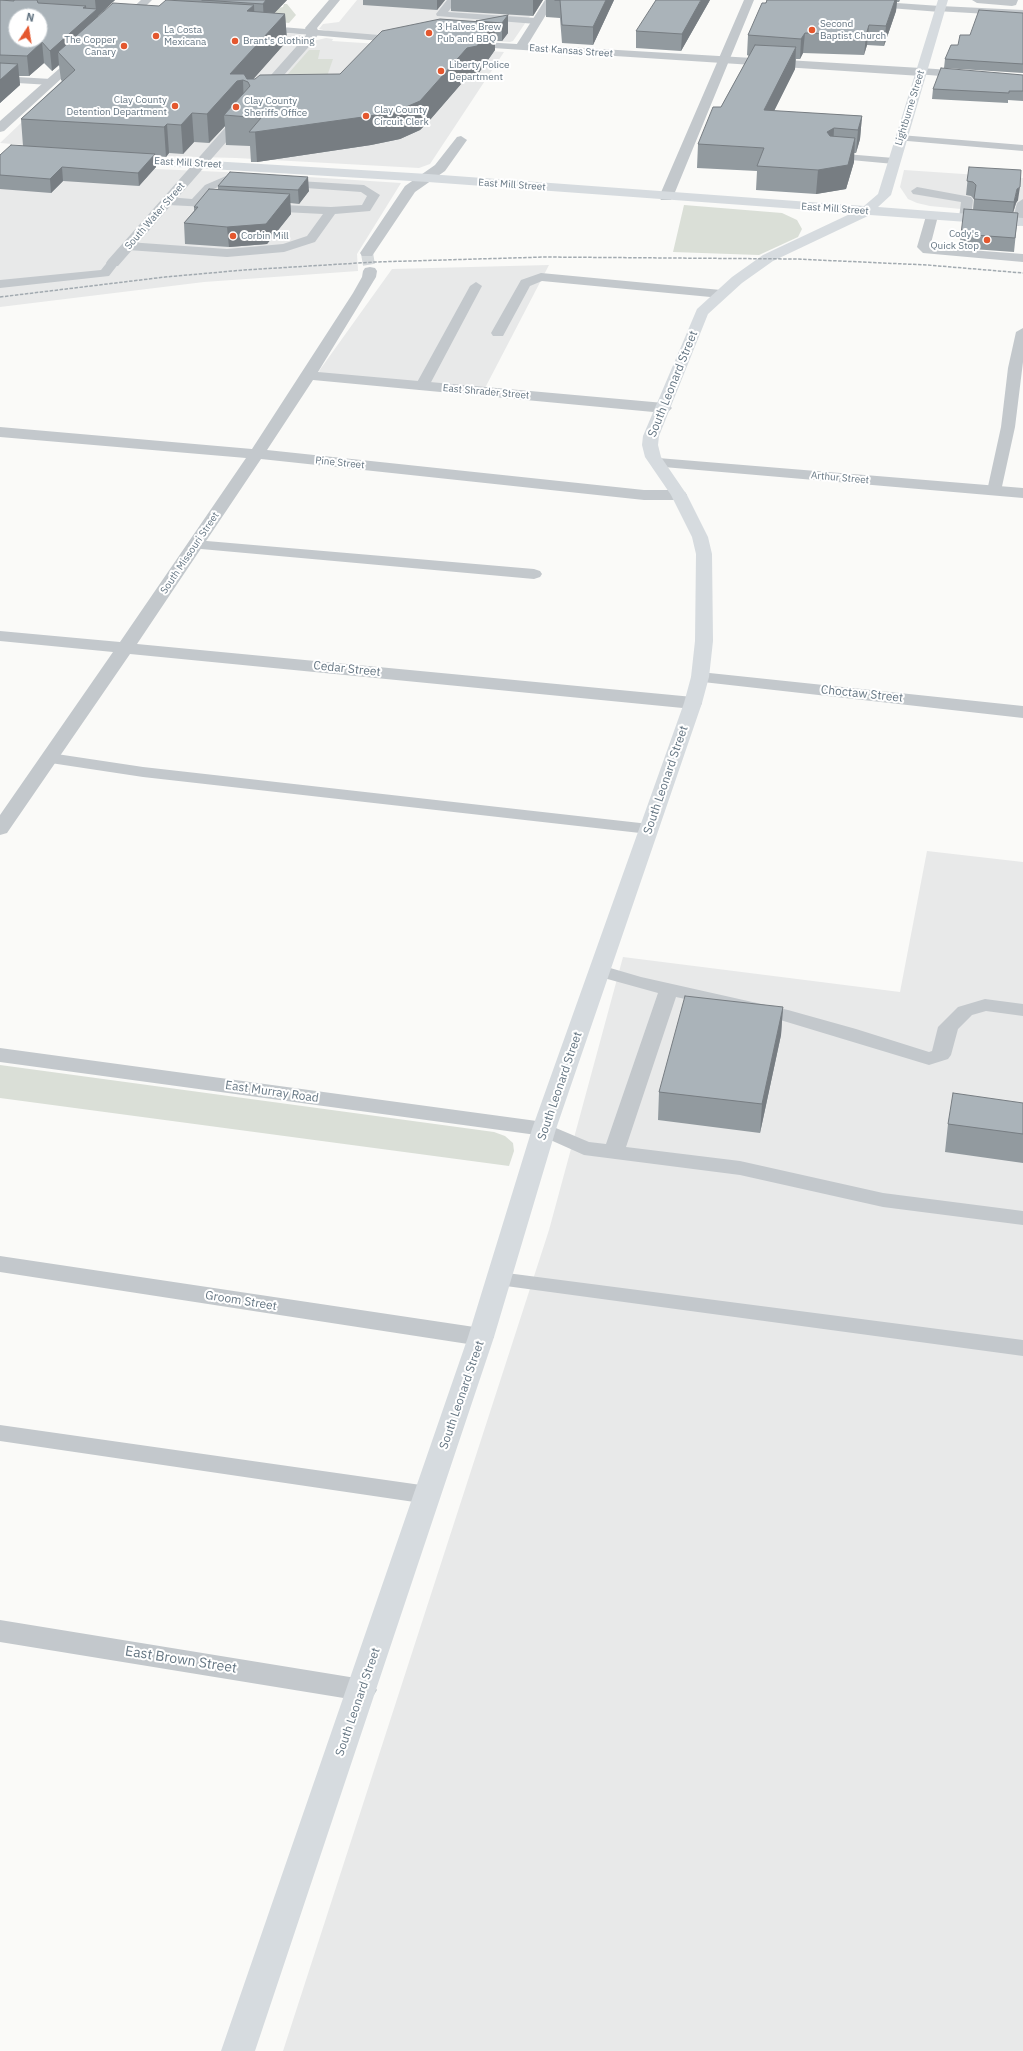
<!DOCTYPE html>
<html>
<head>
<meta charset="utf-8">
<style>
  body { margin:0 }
  #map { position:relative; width:1023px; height:2051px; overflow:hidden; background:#fafaf8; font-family:"IBM Plex Sans",sans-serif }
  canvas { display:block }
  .north { position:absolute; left:8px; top:8px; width:40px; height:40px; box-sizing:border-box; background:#fff; border:1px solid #c1c8cd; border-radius:50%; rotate:12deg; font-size:11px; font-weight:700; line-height:16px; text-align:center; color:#657683 }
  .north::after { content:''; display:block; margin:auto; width:14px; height:18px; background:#e4572e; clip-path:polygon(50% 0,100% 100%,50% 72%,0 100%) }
</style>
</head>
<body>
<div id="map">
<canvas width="1023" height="2051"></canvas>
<div class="north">N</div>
</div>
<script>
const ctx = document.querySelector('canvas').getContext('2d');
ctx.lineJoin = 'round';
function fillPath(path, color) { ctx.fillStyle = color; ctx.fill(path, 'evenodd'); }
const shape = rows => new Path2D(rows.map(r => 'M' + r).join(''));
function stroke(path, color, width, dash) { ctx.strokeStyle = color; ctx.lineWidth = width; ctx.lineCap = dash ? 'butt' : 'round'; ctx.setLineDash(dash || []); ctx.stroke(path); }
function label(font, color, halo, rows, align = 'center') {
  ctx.font = font + ' "IBM Plex Sans",sans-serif'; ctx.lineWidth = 4; ctx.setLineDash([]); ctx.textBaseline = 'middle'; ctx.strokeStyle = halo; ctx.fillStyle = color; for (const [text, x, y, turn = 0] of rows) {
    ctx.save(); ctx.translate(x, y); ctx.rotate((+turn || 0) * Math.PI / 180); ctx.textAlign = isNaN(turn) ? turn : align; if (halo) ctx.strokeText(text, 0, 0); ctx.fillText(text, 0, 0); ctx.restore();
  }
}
const built = shape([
  [357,0,541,0,513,41,510,42,337,33,319,29,323,24,339,22],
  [285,33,304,35,313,41,326,38,333,39,332,41,504,52,430,164,419,168,236,158,161,156,0,143,86,61],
  [0,159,111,167,246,173,401,183,357,254,358,271,204,282,0,307],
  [904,170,1023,178,1023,215,930,206,917,203,908,199,900,187],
  [549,265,485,388,320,373,319,371,392,269],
  [927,851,1023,862,1023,2051,283,2051,549,1230,623,957,900,992]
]);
const green = shape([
  [284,4,287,4,296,15,289,23,235,17,283,7],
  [309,50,320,50,318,59,333,59,324,85,280,83],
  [684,205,782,213,797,220,802,229,798,237,759,255,673,252],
  [0,1065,494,1132,505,1136,513,1143,514,1151,509,1166,0,1098]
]);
const minorTunnel = shape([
  [367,253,370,271]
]);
const service = shape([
  [447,0,457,0,448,12,536,18,541,21,536,24,437,16,436,14,447,0],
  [972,0,1018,0,1016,5,1012,6,977,3,972,0],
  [0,76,51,79,56,82,51,85,0,82,0,76],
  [900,135,1023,145,1023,151,896,140,894,138,900,135],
  [833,153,894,158,900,161,894,164,829,158,827,156,829,154,833,153],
  [226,176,247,177,253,181,247,185,227,184,213,189,204,200,227,202,229,205,227,208,168,205,162,201,168,197,192,199,205,185,226,176],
  [282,180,364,185,380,195,370,211,335,214,315,242,284,252,227,257,128,250,122,246,128,242,227,249,283,244,307,236,323,214,263,211,257,207,259,204,331,207,362,205,367,196,361,192,278,186,276,184,278,182,282,180],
  [917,187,971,197,973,200,971,218,965,222,959,218,961,202,913,194,911,191,917,187],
  [1023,199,1023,224,1018,226,1014,225,1012,222,1017,203,1023,199],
  [932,212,938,216,930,247,1023,254,1023,262,923,253,917,247,926,216,932,212],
  [113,259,119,263,109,276,0,288,0,280,101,270,109,260,113,259],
  [541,273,721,290,727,294,721,298,542,281,530,286,503,336,493,336,491,333,521,280,541,273],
  [476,282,482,286,429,386,427,389,422,390,417,389,415,386,470,286,476,282],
  [1023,328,1023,362,1015,427,1001,491,999,494,994,495,989,494,987,491,1001,427,1008,368,1016,332,1023,328],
  [195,540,534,569,540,571,542,574,540,577,534,579,190,548,187,545,190,542,195,540],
  [50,753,143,767,649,824,655,825,658,829,655,833,649,834,143,777,44,762,41,758,44,754,50,753],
  [600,965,641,977,788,1010,856,1029,929,1052,932,1051,938,1027,958,1007,985,999,1023,1004,1023,1016,986,1011,972,1015,958,1029,951,1055,948,1059,929,1065,777,1019,676,997,626,1147,740,1161,883,1193,1023,1211,1023,1225,883,1207,740,1175,584,1155,537,1134,533,1129,537,1124,544,1123,589,1142,606,1144,658,993,593,975,590,971,593,967,600,965],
  [499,1272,1023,1340,1023,1356,491,1284,488,1279,491,1274,499,1272],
  [0,1425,428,1486,437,1489,440,1495,437,1501,428,1504,0,1441,0,1425]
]);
const minor = shape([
  [141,0,152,0,134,18,122,23,114,23,112,21,114,19,126,14,141,0],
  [329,0,340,0,317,28,319,33,313,42,263,99,255,99,253,96,255,93,304,38,307,33,305,28,329,0],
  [545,0,555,0,525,49,517,49,515,47,545,0],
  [744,0,754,0,673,197,671,200,661,200,659,197,744,0],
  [940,6,1023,10,1023,16,936,11,934,9,936,7,940,6],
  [82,51,86,52,88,54,86,56,4,131,0,132,0,121,78,52,82,51],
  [921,68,1023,75,1023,83,917,74,915,72,917,70,921,68],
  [244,110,248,111,250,114,248,117,118,266,108,266,106,263,108,260,240,111,244,110],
  [461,136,467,140,445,171,415,192,372,256,362,256,360,253,405,186,435,165,457,137,461,136],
  [370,267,375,268,377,271,376,277,318,372,664,403,669,405,672,408,669,411,664,413,313,380,267,450,644,490,679,490,685,492,687,495,685,498,679,500,644,500,261,459,137,644,693,697,700,699,702,703,700,707,693,709,130,654,7,833,0,835,0,815,113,652,0,641,0,631,120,642,246,458,0,437,0,427,252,449,353,293,362,277,363,271,365,268,370,267],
  [658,458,1023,488,1023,498,652,466,650,463,652,460,658,458],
  [700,672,1023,706,1023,718,694,681,691,677,694,673,700,672],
  [0,1048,544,1122,552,1124,556,1129,552,1134,544,1136,0,1062,0,1048],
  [0,1256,481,1328,490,1331,494,1337,490,1343,481,1346,0,1272,0,1256],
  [0,1620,362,1679,372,1682,377,1690,372,1698,362,1701,0,1642,0,1620]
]);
const tertiary = shape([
  [868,1,940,6,946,9,940,12,864,6,863,4,864,2,868,1],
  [257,25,404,37,410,40,404,43,253,30,251,28,253,26,257,25],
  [466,41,921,68,927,72,921,76,462,46,460,44,462,42,466,41]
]);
const secondary = shape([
  [938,0,948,0,891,195,878,207,1023,218,1023,226,870,215,773,261,742,283,708,314,659,436,658,445,661,457,687,495,708,537,712,554,713,641,709,677,702,703,556,1129,494,1337,255,2051,221,2051,468,1337,532,1129,684,703,691,677,695,641,696,554,692,537,671,495,645,457,642,445,643,436,697,309,732,277,763,255,852,213,428,182,127,164,121,160,127,156,428,174,864,206,878,194,938,0]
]);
const rail = shape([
  [0,297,165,277,244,270,375,262,545,257,796,259,927,265,1023,273]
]);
const wall = shape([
  [0,0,115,0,98,16,98,17,159,6,175,0,287,0,274,13,285,14,287,41,253,79,340,74,476,21,508,15,508,33,502,41,495,41,495,50,478,74,468,76,429,121,420,130,400,139,371,145,257,162,251,162,250,146,226,145,225,126,209,143,194,142,183,154,169,153,166,157,156,156,156,167,139,186,63,181,51,193,0,189,0,155,23,146,21,119,62,81,61,80,59,65,52,71,44,63,29,76,19,76,20,85,0,103],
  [363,0,445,0,437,10,363,5],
  [451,0,543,0,533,16,451,11],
  [546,0,614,0,593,45,562,43,560,18,546,17],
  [710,0,681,51,636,48,636,31],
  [767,0,900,0,899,2,897,2,896,11,884,46,867,45,864,55,803,53,800,59,796,59,795,69,774,111,862,116,860,139,856,153,854,153,854,162,846,189,816,194,756,190,757,171,697,168,698,144,721,107,749,56,747,55,748,35],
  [1023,13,1023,73,944,68,945,59,970,35],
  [1023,75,1023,101,1008,100,1008,103,932,99,933,89],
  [969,167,1018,200,1016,203,1013,213,1018,213,1014,252,959,248,961,234,973,210,974,199,971,196,966,195],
  [230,172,309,191,299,204,290,203,291,214,267,244,229,247,185,244,184,223,194,211,194,207,218,190,218,186],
  [783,1007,781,1035,760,1133,658,1120,659,1092],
  [1023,1103,1023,1163,945,1152,948,1124]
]);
const shadedWall = shape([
  [95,0,115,0,98,16,99,29,58,52,59,65,52,71,50,51,83,8,86,6,87,18,96,10],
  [266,0,287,0,264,24,263,4],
  [437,0,445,0,437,10],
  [533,0,543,0,533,16],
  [606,0,614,0,593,45,593,27],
  [701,0,710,0,681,51,682,34],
  [895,0,897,0,896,11,884,46,886,26],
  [254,5,255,32,247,11],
  [285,14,287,41,249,84,248,82,243,80,244,109,224,115,225,126,209,143,207,114,230,74],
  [508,15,508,33,502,41,502,23],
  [495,23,495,50,478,74,468,76,429,121,420,130,400,139,371,145,257,162,255,132,467,48],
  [869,25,867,45,864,55,866,35],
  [805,33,803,53,800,59,801,39],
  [42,42,44,63,29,76,27,56],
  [796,47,795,69,763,133,764,110],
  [18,64,20,85,0,103,0,80],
  [192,113,194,142,183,154,181,125],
  [862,116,860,139,856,153,858,130],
  [167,124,169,153,166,157,164,127],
  [834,128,833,152,827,132],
  [855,138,854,162,846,189,816,194,818,170],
  [155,154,156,167,139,186,138,173],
  [62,167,63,181,51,193,50,179],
  [308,177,309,191,299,204,298,190],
  [1020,187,1018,200,1016,203,1012,216,1014,202,1017,189],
  [290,194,291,214,267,244,229,247,227,227],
  [783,1007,781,1035,760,1133,762,1104]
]);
const building = shape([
  [0,0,14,1,14,0,37,0,38,3,86,6,83,8,97,9,50,51,42,42,27,56,0,55,0,0],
  [16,16,40,16,40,40,16,40,16,16],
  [166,0,254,5,247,11,285,14,230,74,244,74,247,79,255,79,260,75,340,74,382,31,440,19,495,23,477,46,467,48,428,92,420,101,399,110,370,116,255,132,249,132,261,118,224,115,250,86,248,82,243,80,237,81,207,114,192,113,181,125,167,124,164,127,21,119,75,70,58,52,113,3,159,6,166,0],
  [202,0,266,0,263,4,202,0],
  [555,0,606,0,593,27,562,25,560,0,555,0],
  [656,0,701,0,682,34,636,31,656,0],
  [767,0,895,0,886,26,869,25,866,35,805,33,801,39,748,35,762,3,766,3,767,0],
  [979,10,1023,13,1023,64,945,59,951,45,958,45,960,35,970,35,979,10],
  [508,15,502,23,476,21,508,15],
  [755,45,796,47,764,110,862,116,858,130,834,128,827,132,830,136,855,138,848,165,818,170,757,166,764,148,698,144,713,107,721,107,755,45],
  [0,63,18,64,0,80,0,63],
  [941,68,1023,75,1023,91,1009,91,1009,93,933,89,941,68],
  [11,145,155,154,138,173,62,167,50,179,0,175,0,155,11,145],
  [969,167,1021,170,1020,187,1017,189,1014,202,974,199,976,185,973,182,967,181,969,167],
  [230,172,308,177,298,190,218,186,230,172],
  [209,189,290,194,266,224,227,227,184,223,198,207,194,207,209,189],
  [964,209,1018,213,1015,238,961,234,964,209],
  [685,996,783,1007,762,1104,659,1092,685,996],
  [953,1093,1023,1103,1023,1134,948,1124,953,1093]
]);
const markers = [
  [812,30,4,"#e4572e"],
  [429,33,4,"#e4572e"],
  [156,36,4,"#e4572e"],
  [235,41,4,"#e4572e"],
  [124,46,4,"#e4572e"],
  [441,71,4,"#e4572e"],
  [175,106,4,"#e4572e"],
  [236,107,4,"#e4572e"],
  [366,116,4,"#e4572e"],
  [233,236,4,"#e4572e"],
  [987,240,4,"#e4572e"]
];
const farPoinames = [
  ["Second",820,24],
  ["Baptist Church",820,36],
  ["3 Halves Brew",437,27],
  ["Pub and BBQ",437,39],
  ["La Costa",164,30],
  ["Mexicana",164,42],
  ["The Copper",116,40,"right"],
  ["Canary",116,52,"right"],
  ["Brant's Clothing",243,41],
  ["Liberty Police",449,65],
  ["Department",449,77],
  ["Clay County",167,100,"right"],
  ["Detention Department",167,112,"right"],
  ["Clay County",244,101],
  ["Sheriffs Office",244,113],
  ["Clay County",374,110],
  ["Circuit Clerk",374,122],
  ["Cody's",979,234,"right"],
  ["Quick Stop",979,246,"right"],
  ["Corbin Mill",241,236]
];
const farStreetnames = [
  ["East Kansas Street",571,51,4],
  ["Lightburne Street",910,108,-73],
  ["East Mill Street",188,163,3],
  ["East Mill Street",512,185,4],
  ["East Mill Street",835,209,4],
  ["South Water Street",155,216,-49],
  ["East Shrader Street",486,392,5],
  ["Pine Street",340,463,6],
  ["Arthur Street",840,478,5],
  ["South Missouri Street",190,553,-56]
];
const streetNames = [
  ["South Leonard Street",673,384,-68],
  ["Cedar Street",347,669,6],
  ["Choctaw Street",862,694,6],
  ["South Leonard Street",666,780,-71],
  ["South Leonard Street",560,1086,-71],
  ["East Murray Road",272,1092,8],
  ["Groom Street",241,1301,9],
  ["South Leonard Street",462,1395,-71],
  ["South Leonard Street",358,1702,-71]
];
const nearStreetnames = [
  ["East Brown Street",181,1660,9]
];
fillPath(built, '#e8e9e9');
fillPath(green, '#dadfd7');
stroke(minorTunnel, '#d5d9db', 12, [12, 6]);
fillPath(service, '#c3c8cc');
fillPath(minor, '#c3c8cc');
fillPath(tertiary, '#c3c8cc');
fillPath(secondary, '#d6dbdf');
stroke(rail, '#a2aab0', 1.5, [3.5, 1.5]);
fillPath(wall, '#929a9f');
fillPath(shadedWall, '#777d82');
fillPath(building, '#aab3b9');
stroke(building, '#777d82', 1);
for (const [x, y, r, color] of markers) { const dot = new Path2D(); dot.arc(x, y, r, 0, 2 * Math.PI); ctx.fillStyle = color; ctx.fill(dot); stroke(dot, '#fff', 1.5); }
label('10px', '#657683', '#fff', farPoinames, 'left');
label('10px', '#657683', '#fff', farStreetnames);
label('12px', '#657683', '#fff', streetNames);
label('14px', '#657683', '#fff', nearStreetnames);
</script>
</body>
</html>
